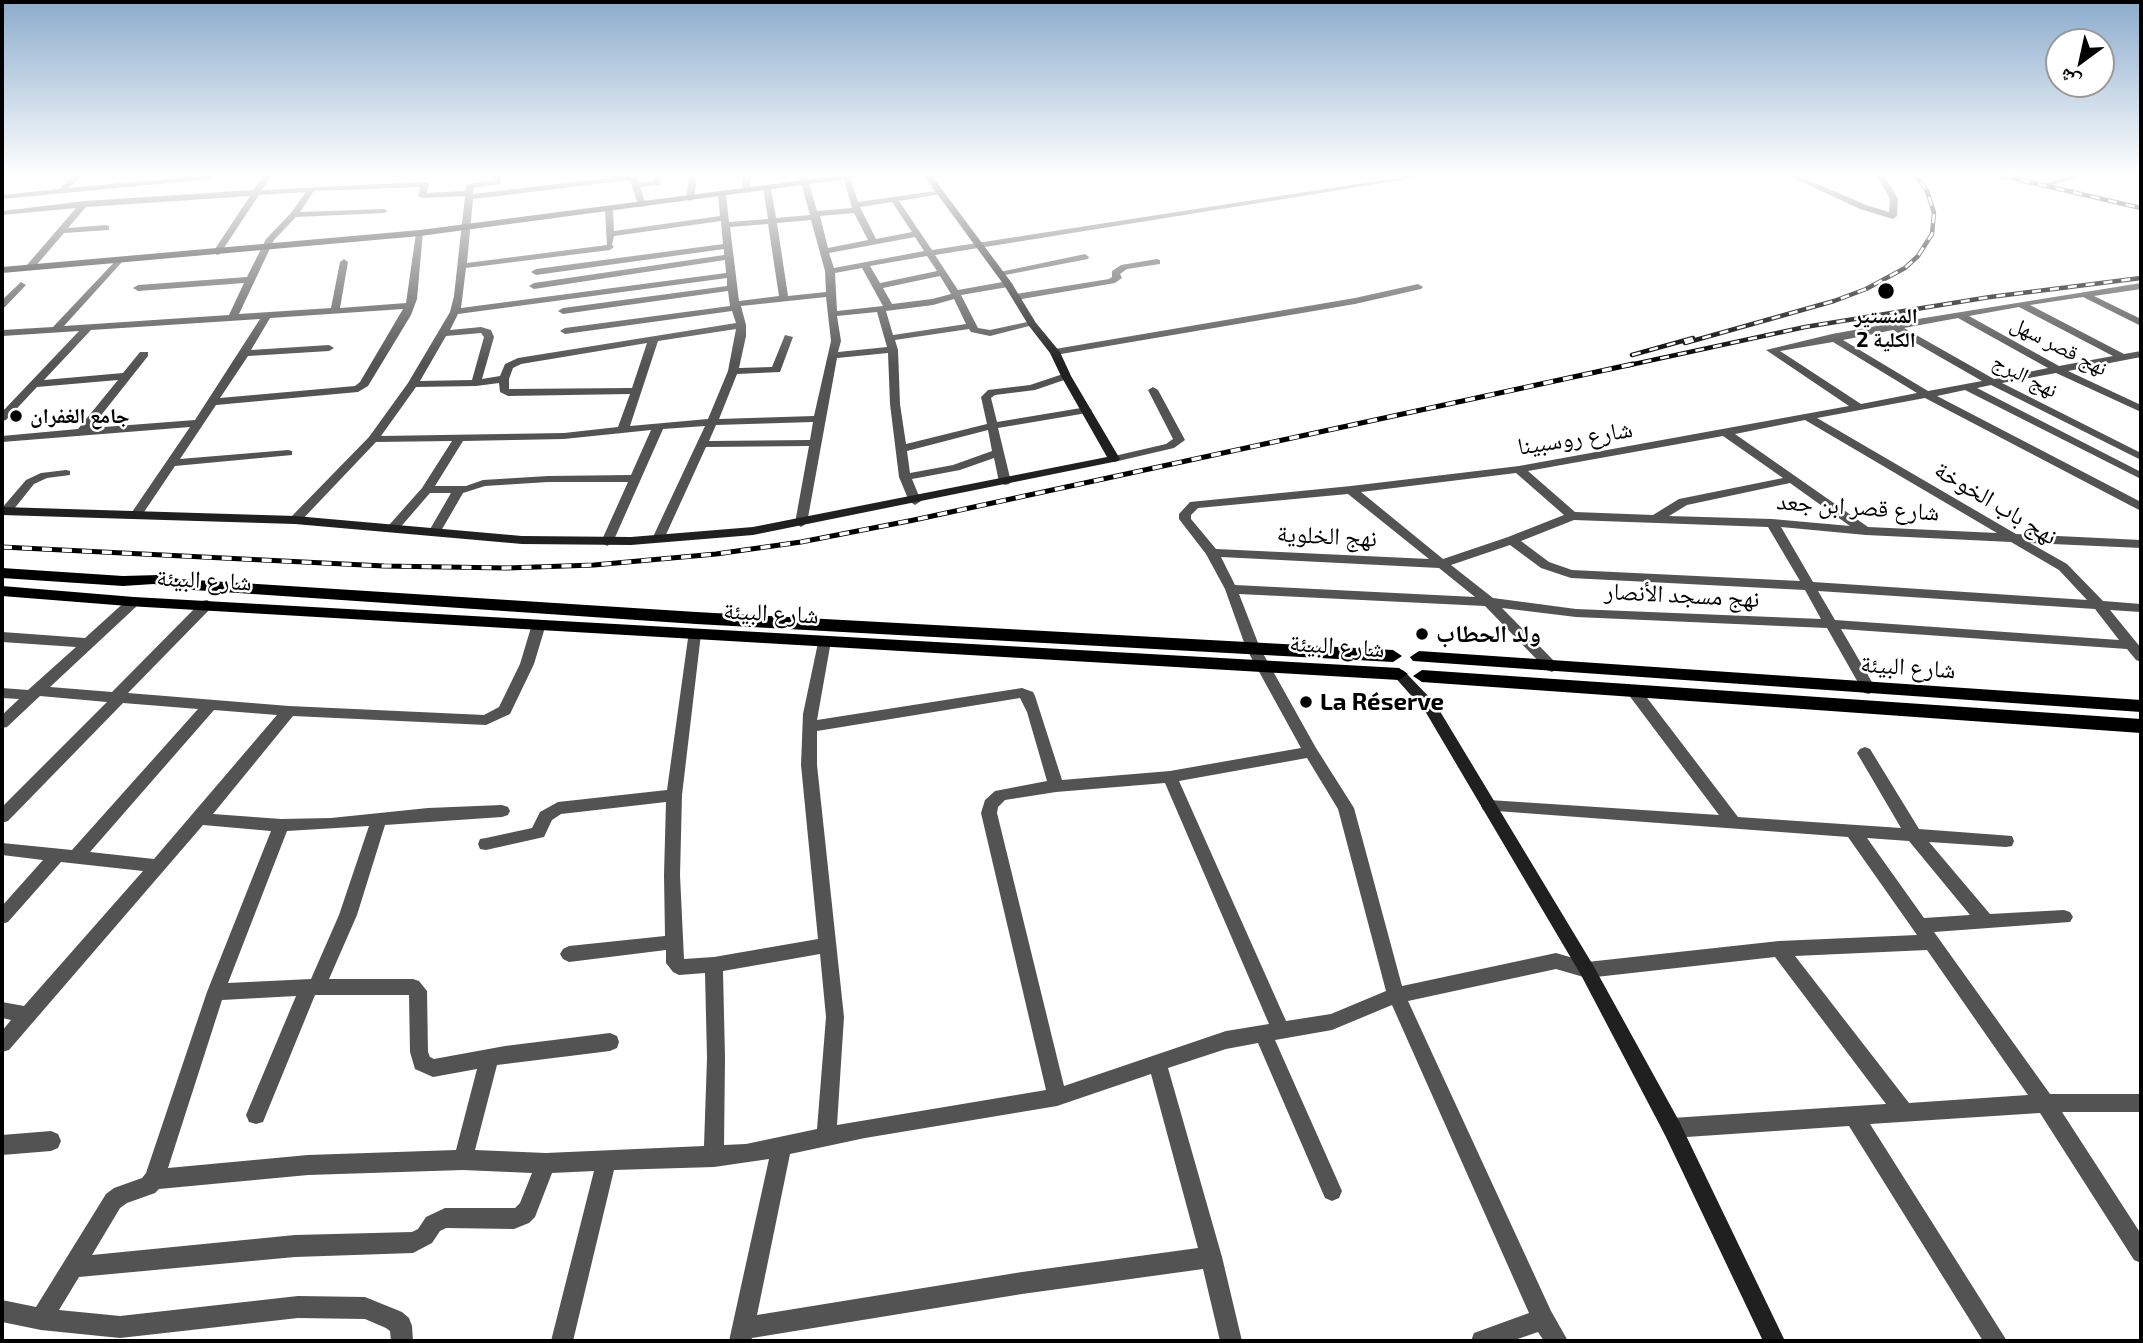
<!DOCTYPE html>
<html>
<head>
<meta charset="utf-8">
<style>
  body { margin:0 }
  #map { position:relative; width:2143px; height:1343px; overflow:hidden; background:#fff; font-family:"Exo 2","Noto Naskh Arabic",sans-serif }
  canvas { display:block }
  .frame { position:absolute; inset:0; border:4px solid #000; pointer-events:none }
  .north { position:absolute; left:2045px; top:28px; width:70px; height:70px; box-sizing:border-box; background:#fff; border:2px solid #999; border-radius:50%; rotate:213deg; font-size:19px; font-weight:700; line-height:28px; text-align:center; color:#000 }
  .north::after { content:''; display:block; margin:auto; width:24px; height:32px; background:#000; clip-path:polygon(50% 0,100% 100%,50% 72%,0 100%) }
</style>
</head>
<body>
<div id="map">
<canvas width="2143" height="1343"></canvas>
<div class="frame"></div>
<div class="north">ش</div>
</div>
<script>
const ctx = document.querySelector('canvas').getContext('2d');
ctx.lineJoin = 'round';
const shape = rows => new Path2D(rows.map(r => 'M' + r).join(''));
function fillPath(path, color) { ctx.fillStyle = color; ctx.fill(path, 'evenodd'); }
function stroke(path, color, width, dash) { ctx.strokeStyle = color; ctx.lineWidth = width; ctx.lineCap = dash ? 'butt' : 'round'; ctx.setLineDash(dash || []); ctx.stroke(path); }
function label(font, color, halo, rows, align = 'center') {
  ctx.font = font + ' "Exo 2","Noto Naskh Arabic",sans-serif'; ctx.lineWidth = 5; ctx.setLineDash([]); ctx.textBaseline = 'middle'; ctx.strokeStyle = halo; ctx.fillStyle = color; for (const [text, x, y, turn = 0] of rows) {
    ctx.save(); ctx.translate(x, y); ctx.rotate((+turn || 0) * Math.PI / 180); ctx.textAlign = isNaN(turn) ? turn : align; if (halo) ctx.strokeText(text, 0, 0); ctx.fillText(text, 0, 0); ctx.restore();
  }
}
const street = shape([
  [73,176,81,176,69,188,197,176,215,177,211,179,2,199,2,195,59,189,73,176],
  [263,176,271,176,262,190,425,182,429,184,427,193,465,191,467,184,493,180,493,176,501,176,500,184,474,188,473,194,622,176,637,176,639,182,653,181,654,176,662,176,659,185,640,187,646,205,642,207,638,205,630,180,473,199,467,263,607,245,605,210,609,208,613,210,614,231,720,216,718,194,722,192,726,194,729,222,768,219,763,188,767,186,771,188,776,218,810,215,799,176,807,176,817,211,852,208,843,176,850,177,858,202,943,190,943,194,940,194,899,201,932,250,1408,176,1427,176,935,255,958,290,1008,281,1013,284,1008,287,961,295,978,328,990,330,1032,321,1037,324,990,336,971,332,969,329,895,340,898,350,900,404,906,444,987,424,981,397,988,390,1030,385,1066,373,1070,374,1070,378,1035,390,995,395,991,398,997,422,1087,407,1092,410,1087,413,998,428,1011,482,1009,484,1005,485,999,482,994,458,960,470,912,479,921,501,915,505,909,501,899,477,890,404,888,353,837,358,807,523,801,527,795,523,809,446,706,447,664,539,662,542,654,542,652,539,705,426,663,429,613,542,607,546,601,542,628,482,548,482,485,486,463,493,441,531,435,535,429,531,451,493,430,493,398,530,390,530,388,527,390,524,422,488,452,441,376,442,299,523,291,523,289,520,291,517,369,437,408,383,450,312,454,296,465,196,422,198,418,196,420,187,314,191,300,212,384,209,388,211,384,213,296,217,274,240,239,314,331,308,340,262,344,259,348,262,340,308,406,303,416,233,423,231,417,299,411,315,368,386,358,392,216,405,180,459,288,450,292,451,292,455,175,466,140,518,136,519,130,515,190,427,2,442,2,436,78,429,118,380,37,387,6,420,2,421,2,412,79,331,2,336,2,330,53,327,119,257,123,260,122,262,64,326,229,315,244,283,138,291,133,288,138,285,247,277,266,239,291,213,306,192,259,195,220,254,217,255,213,252,250,196,86,207,68,228,106,225,109,226,109,230,64,233,33,269,30,270,26,267,27,265,76,208,2,215,2,211,85,201,253,190,263,176],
  [892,202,912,232,876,239,860,207,892,202],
  [854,213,868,240,828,248,820,216,854,213],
  [811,220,825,271,826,292,788,296,777,223,811,220],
  [721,221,723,244,536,269,531,272,536,275,724,249,724,255,534,283,529,286,534,289,725,260,726,273,461,308,466,268,610,250,614,247,612,245,614,236,721,221],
  [768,224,779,296,739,301,730,227,768,224],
  [915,237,924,251,834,268,829,253,915,237],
  [927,256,937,271,880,283,870,266,927,256],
  [862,268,883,306,837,311,835,273,862,268],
  [940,276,951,294,932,299,892,304,883,288,940,276],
  [727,278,727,286,563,308,558,311,563,314,728,291,730,306,565,328,560,331,565,334,732,311,736,323,518,358,505,364,500,376,482,379,494,337,491,330,481,327,450,330,458,314,727,278],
  [826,297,831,341,814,416,719,419,737,374,780,372,793,337,785,335,772,367,739,368,746,336,746,325,741,306,826,297],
  [954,299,966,324,893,335,886,311,933,305,954,299],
  [403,309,360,382,355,386,220,398,248,356,329,351,334,348,329,345,251,350,270,318,403,309],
  [877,312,887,347,838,352,841,341,837,316,877,312],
  [260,319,195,420,91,428,148,356,148,352,140,352,123,373,44,380,91,330,260,319],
  [736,329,728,371,708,419,630,426,658,341,736,329],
  [481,333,484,337,472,380,420,381,446,336,481,333],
  [647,343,632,388,509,389,509,379,513,368,521,364,647,343],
  [499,383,500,392,508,396,630,394,618,427,564,433,381,436,416,387,476,386,499,383],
  [813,422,810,440,709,441,716,425,813,422],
  [651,430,631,475,548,476,483,480,466,486,435,486,463,441,564,439,651,430],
  [988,430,992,451,953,465,910,473,907,451,988,430],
  [689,176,697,176,694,199,690,201,686,199,689,176],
  [742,176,750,176,750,193,743,191,742,176],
  [1789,176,1799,176,1866,205,1889,212,1890,199,1877,176,1885,176,1898,199,1897,216,1893,219,1860,209,1789,176],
  [2071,176,2084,176,2048,186,2044,184,2071,176],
  [1085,254,1089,257,1088,259,1000,276,995,273,1085,254],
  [1157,259,1160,260,1160,264,1127,269,1120,274,1122,278,1115,283,1016,300,1011,297,1016,294,1109,279,1112,277,1112,271,1121,265,1157,259],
  [21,282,26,285,24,287,5,307,2,308,2,300,21,282],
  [2141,283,2141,289,2094,296,2141,319,2141,326,2083,297,2030,305,2124,354,2141,351,2141,357,2068,371,2141,405,2141,412,2056,373,2002,383,2141,453,2141,460,1991,385,1977,388,2141,472,2141,479,1965,390,1937,396,2141,502,2141,511,1925,398,1817,418,2016,534,2141,540,2141,548,2030,543,2067,564,2103,601,2141,604,2141,612,2110,610,2141,648,2141,662,2136,660,2127,649,1841,629,1876,689,1869,694,1864,693,1827,628,1576,617,1502,608,1557,664,1559,667,1552,672,1547,670,1485,606,1239,594,1260,648,1316,748,1354,808,1402,986,1556,953,1587,962,1779,941,1917,935,1848,837,1483,810,1481,806,1483,802,1489,800,1719,815,1628,694,1626,690,1633,685,1638,686,1738,817,1901,828,1857,753,1860,749,1865,747,1870,749,1919,829,2012,836,2014,841,2012,846,2006,847,1929,842,1990,914,2064,910,2070,912,2073,917,2070,922,1934,932,2050,1094,2141,1094,2141,1112,2062,1112,2141,1234,2141,1263,2134,1260,2040,1113,1870,1124,2007,1341,1983,1341,1849,1126,1672,1138,1665,1135,1662,1128,1665,1121,1672,1118,1886,1104,1775,957,1587,978,1556,969,1408,1001,1551,1311,1568,1341,1544,1341,1538,1332,1512,1341,1471,1341,1474,1333,1529,1313,1392,1005,1332,1030,1275,1040,1342,1191,1339,1198,1332,1201,1325,1198,1258,1043,1226,1049,1168,1068,1222,1257,1242,1341,1220,1341,1203,1269,1022,1294,752,1338,751,1341,729,1341,769,1159,714,1167,614,1170,573,1341,551,1341,594,1171,552,1173,535,1217,529,1223,514,1229,446,1228,440,1231,432,1243,413,1253,295,1257,79,1277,59,1310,120,1316,298,1296,365,1297,402,1312,409,1318,412,1326,413,1341,391,1341,390,1331,386,1328,365,1319,298,1318,120,1338,41,1330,2,1322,2,1300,36,1307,106,1194,114,1188,142,1178,146,1173,207,992,271,831,203,825,9,1050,2,1052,2,1031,11,1020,2,1018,2,1002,24,1006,143,871,61,862,8,922,2,924,2,906,43,860,2,855,2,843,72,850,198,709,123,703,8,821,2,823,2,807,107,702,40,696,7,727,2,728,2,715,19,699,2,698,2,688,28,690,76,647,2,642,2,632,85,638,128,599,138,599,140,602,138,605,50,687,112,692,202,601,207,600,214,604,212,607,128,693,289,706,484,715,499,707,520,664,532,624,534,621,544,621,546,624,534,664,510,714,486,725,293,716,213,814,281,819,331,818,428,808,502,805,508,807,510,811,508,815,502,817,385,825,357,915,329,979,413,979,419,981,427,991,428,1052,430,1057,434,1059,505,1046,610,1033,617,1036,619,1042,617,1048,610,1051,497,1065,475,1150,546,1153,704,1146,707,1058,705,973,679,975,673,972,666,963,666,950,569,962,563,959,560,954,563,949,569,946,665,936,664,875,666,802,561,814,552,820,544,837,486,850,480,849,478,844,480,839,486,838,532,828,540,812,558,802,667,790,689,631,694,629,701,634,682,795,680,875,684,959,714,957,818,939,801,765,803,714,819,638,829,638,831,641,817,720,1022,688,1033,692,1035,696,1062,780,1170,771,1301,748,1246,648,1225,589,1206,554,1179,519,1179,514,1190,502,1351,486,1519,466,1849,406,1766,350,1832,334,1893,323,2141,283],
  [2019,307,2113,356,2059,366,1969,316,2019,307],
  [1958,318,2048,368,1994,379,1904,328,1958,318],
  [1893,330,1982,381,1928,391,1843,340,1893,330],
  [1833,342,1917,393,1861,404,1780,351,1833,342],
  [1805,420,1997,533,1868,527,1735,434,1805,420],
  [1723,436,1783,478,1679,499,1653,515,1575,512,1528,471,1723,436],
  [1516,473,1564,515,1508,537,1443,559,1361,492,1516,473],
  [1790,483,1850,526,1772,519,1669,516,1687,505,1790,483],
  [1348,494,1429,559,1216,549,1191,519,1191,515,1198,508,1348,494],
  [1574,520,1768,527,1800,581,1572,570,1549,562,1521,541,1574,520],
  [1781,527,1866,535,2011,542,2059,570,2087,600,1813,582,1781,527],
  [1510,545,1541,568,1571,578,1805,590,1821,619,1576,609,1493,598,1451,565,1510,545],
  [1221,557,1439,568,1475,597,1235,585,1221,557],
  [1818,591,2095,609,2119,640,1835,620,1818,591],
  [1020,698,1027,712,1047,781,995,791,985,800,981,813,1046,1090,837,1125,844,1017,817,765,817,731,1020,698],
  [214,710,277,715,154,859,90,852,214,710],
  [1307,758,1338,809,1386,991,1331,1014,1286,1021,1179,781,1307,758],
  [1165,783,1269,1024,1226,1031,1064,1086,997,813,998,807,1005,800,1056,792,1165,783],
  [369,826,339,915,311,979,228,983,287,831,369,826],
  [1867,838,1909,841,1970,915,1924,918,1867,838],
  [1927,950,2028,1095,1909,1103,1795,956,1927,950],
  [820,954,826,1017,817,1129,746,1144,724,1145,725,1058,723,971,820,954],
  [315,995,409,995,410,1052,415,1069,433,1077,477,1069,456,1150,308,1155,168,1168,222,1000,296,996,246,1115,249,1122,256,1124,263,1122,315,995],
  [1151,1074,1198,1248,1022,1272,757,1315,790,1154,865,1138,1057,1106,1151,1074],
  [463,1170,532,1173,520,1203,515,1208,445,1208,426,1217,418,1229,412,1232,295,1235,92,1255,120,1208,127,1203,155,1193,159,1189,308,1175,463,1170],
  [1418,284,1423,287,1421,289,1355,304,1055,355,1050,352,1055,349,1355,298,1418,284],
  [1153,387,1158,390,1185,440,1174,448,1114,462,1110,461,1110,457,1166,444,1173,439,1148,390,1153,387],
  [66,470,70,471,70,475,47,478,34,484,10,514,2,514,2,508,26,480,41,473,66,470],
  [51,1131,58,1134,61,1141,58,1148,51,1151,2,1155,2,1135,51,1131]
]);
const secondary = shape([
  [836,176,858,176,854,178,420,236,2,273,2,267,420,230,836,176],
  [924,176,932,176,1011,282,1036,323,1060,352,1071,376,1120,459,1118,461,753,535,631,545,522,544,295,524,2,515,2,507,295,516,522,536,631,537,753,527,1107,457,1061,376,1050,353,1029,326,1004,285,924,176],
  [1399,669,1404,671,1435,703,1593,965,1679,1121,1785,1341,1763,1341,1665,1135,1581,975,1425,711,1392,674,1399,669]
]);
const primary = shape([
  [2,568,123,576,159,575,179,579,696,612,1393,650,1402,656,1393,662,696,624,179,589,154,584,123,586,2,578,2,568],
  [2,586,134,597,1399,668,1408,674,1399,680,128,606,2,596,2,586],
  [1419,651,2141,700,2141,712,1413,661,1410,657,1419,651],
  [1422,670,2141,719,2141,733,1422,682,1413,676,1422,670]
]);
const railFar1 = shape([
  [2003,176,2141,208],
  [1685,343,1834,301,1866,289,1905,268,1918,256,1932,234,1934,213,1927,191,1916,176],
  [1632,355,1693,338],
  [1625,366,1805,327,1990,297,2141,278]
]);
const rail = shape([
  [2,547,384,566,507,568,594,565,716,554,801,542,914,520,1633,364]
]);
const markers = [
  [1886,291,9,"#000"],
  [16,416,7,"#000"],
  [1422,634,7,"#000"],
  [1306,702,7,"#000"]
];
const farPoinames = [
  ["المنستير",1886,316],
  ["الكلية 2",1886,340],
  ["جامع الغفران",30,416,"left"]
];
const farStreetnames = [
  ["نهج قصر سهل",2059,346,27],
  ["نهج البرج",2025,376,27]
];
const streetNames = [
  ["شارع روسبينا",1575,438,-9],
  ["نهج باب الخوخة",1996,503,31],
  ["شارع قصر ابن جعد",1858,507,4],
  ["نهج الخلوية",1327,536,3],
  ["شارع البيئة",204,580,3],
  ["نهج مسجد الأنصار",1682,595,3],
  ["شارع البيئة",771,613,3],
  ["شارع البيئة",1337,646,4],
  ["شارع البيئة",1908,667,4]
];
const poiNames = [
  ["ولد الحطاب",1436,634],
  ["La Réserve",1320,702]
];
fillPath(street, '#535353');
fillPath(secondary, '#202020');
fillPath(primary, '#000');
stroke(railFar1, '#000', 4.5);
stroke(rail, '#000', 5);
stroke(railFar1, '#fff', 2.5, [9]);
stroke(rail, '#fff', 3.5, [10]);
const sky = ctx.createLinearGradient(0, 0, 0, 364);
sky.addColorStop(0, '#8baccc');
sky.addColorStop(0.48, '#fff');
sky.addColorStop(1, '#ffffff00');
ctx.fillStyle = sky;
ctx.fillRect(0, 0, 2143, 364);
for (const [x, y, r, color] of markers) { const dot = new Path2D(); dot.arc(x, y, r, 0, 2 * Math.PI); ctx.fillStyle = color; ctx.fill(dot); stroke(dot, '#fff', 2.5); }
label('bold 21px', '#000', '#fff', farPoinames);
label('21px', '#000', '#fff', farStreetnames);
label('24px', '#000', '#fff', streetNames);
label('bold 24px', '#000', '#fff', poiNames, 'left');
</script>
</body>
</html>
